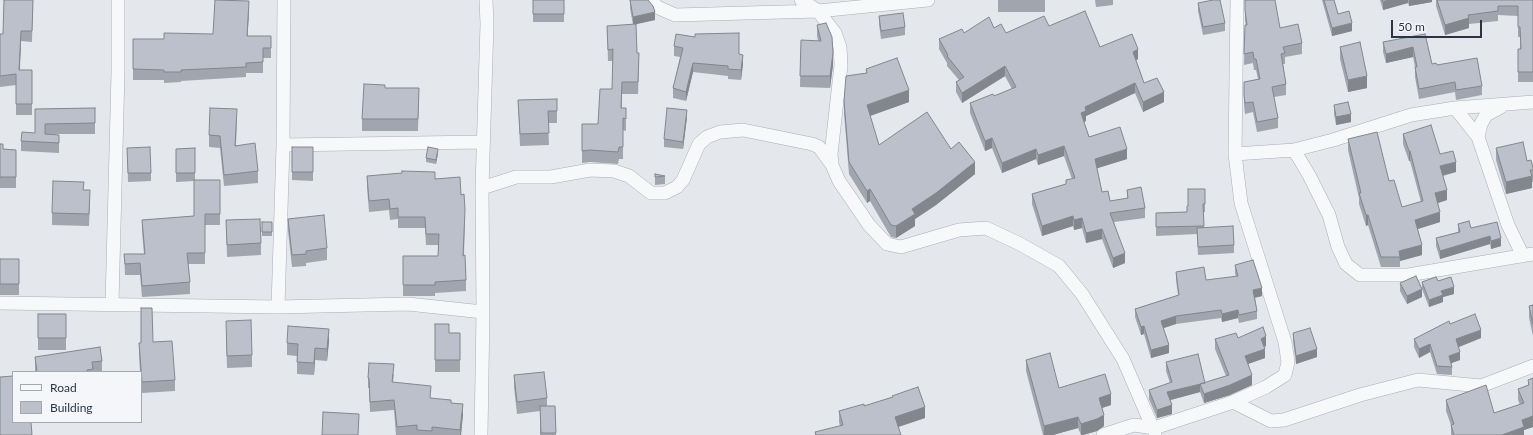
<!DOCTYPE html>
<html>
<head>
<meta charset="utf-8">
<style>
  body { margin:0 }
  #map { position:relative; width:1533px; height:435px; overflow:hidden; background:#e4e7ec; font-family:Lato,sans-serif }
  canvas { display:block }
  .legend { position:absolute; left:12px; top:371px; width:130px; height:52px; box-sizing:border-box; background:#f4f6f9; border:1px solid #a4a8b1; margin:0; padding:5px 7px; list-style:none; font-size:12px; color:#2b3445 }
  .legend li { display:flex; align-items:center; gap:8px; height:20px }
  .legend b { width:20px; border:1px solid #a4a8b1 }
  .scale { position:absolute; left:1391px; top:20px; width:91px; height:18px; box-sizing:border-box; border:2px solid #2b3445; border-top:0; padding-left:5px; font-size:12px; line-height:14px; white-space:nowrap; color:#2b3445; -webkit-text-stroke:3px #f4f6f9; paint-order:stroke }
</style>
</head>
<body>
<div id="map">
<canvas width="1533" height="435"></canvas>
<ul class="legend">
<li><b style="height:5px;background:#f7f8fa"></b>Road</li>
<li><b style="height:11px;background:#bbc0ca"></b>Building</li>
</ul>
<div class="scale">50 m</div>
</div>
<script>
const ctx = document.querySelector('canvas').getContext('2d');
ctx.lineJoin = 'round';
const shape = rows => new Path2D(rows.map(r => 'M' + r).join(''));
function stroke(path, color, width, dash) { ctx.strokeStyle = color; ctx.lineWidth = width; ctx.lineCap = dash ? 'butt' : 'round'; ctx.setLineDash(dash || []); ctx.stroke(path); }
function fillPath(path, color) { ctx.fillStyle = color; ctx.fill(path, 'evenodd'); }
const street = shape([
  [651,0,657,7,675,15,818,11,928,0],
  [801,0,818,11,835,33,840,47,841,65,831,154,832,165,839,181,869,225,887,244,901,247,959,230,986,228,1020,244,1059,266,1082,294,1123,359,1155,433],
  [1455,108,1478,137,1508,225,1523,256],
  [1478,137,1481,124,1486,115,1501,107],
  [283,145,483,142],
  [1294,150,1309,175,1329,215,1338,247,1346,264,1360,275,1408,275,1533,254],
  [1235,154,1237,0],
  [482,188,516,177,551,177,590,170,614,171,629,176,651,193,665,193,677,187,683,180,699,144,707,137,720,132,743,130,812,144,819,147,832,165],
  [0,303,278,307,408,304,483,312],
  [112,304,118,72,118,0],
  [278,307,283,145,284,0],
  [1233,402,1271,421,1284,420,1360,395,1418,380,1481,386,1533,366],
  [481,435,483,312,482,188,487,24,486,0],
  [1103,435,1134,425,1154,428,1233,402,1266,387,1285,375,1288,362,1285,342,1241,203,1235,154,1294,150,1333,140,1411,115,1455,108,1533,102]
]);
const wall = shape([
  [33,0,32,42,21,41,20,70,32,70,32,115,16,115,16,85,0,87,0,34,3,34],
  [533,0,564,0,564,22,533,22],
  [630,0,655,20,634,24,637,53,639,65,638,94,622,94,622,108,626,120,626,131,623,130,623,159,619,159,618,164,590,162,582,163,582,124,598,124,612,89,613,61,608,61,607,26,633,25,630,8],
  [998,0,1045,0,1045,12,998,12],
  [1095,0,1113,0,1113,5,1096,7],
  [1245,0,1280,28,1302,43,1302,54,1285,57,1285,64,1283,64,1286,84,1286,95,1274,97,1278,118,1278,128,1257,132,1253,112,1245,114,1244,105,1244,82,1258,79,1256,70,1254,70,1253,63,1244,65,1245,25,1246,25,1245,21],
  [1322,0,1334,0,1338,14,1352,31,1332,36],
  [1380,0,1432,0,1432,2,1409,6,1408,3,1383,10],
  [1436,0,1533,0,1533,82,1518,82,1518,49,1520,49,1520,37,1518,37,1518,16,1498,15,1498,21,1469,24,1469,28,1445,35,1436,6],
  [1198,3,1225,23,1225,31,1203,35,1198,11],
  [249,11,247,36,271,36,271,58,263,58,263,73,246,73,246,77,181,81,181,82,164,83,164,80,133,80,133,39,164,39,213,34],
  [879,16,905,27,905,35,881,39,879,24],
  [817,25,833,65,830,88,800,87,801,40,818,41,817,36],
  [1049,26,1100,47,1138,59,1136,60,1144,83,1164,102,1143,112,1135,93,1086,116,1086,121,1084,122,1089,137,1127,159,1097,168,1102,192,1110,201,1127,199,1127,190,1145,208,1145,218,1114,222,1125,263,1113,268,1102,239,1086,243,1082,228,1074,230,1073,226,1042,236,1032,204,1032,194,1066,184,1066,180,1072,179,1064,156,1038,165,1036,159,1002,173,992,148,985,151,970,113,970,103,994,96,1012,89,1005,76,962,103,956,92,956,82,959,80,947,66,947,63,939,49,939,39,964,33,994,28,1006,33],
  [1425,34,1432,64,1437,65,1482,86,1482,95,1456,100,1455,92,1419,99,1415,77,1415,67,1413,57,1386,63,1383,52,1383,42],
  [674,46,739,54,743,64,741,80,728,79,728,76,693,72,686,101,673,98,673,88,680,57,674,56],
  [1340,47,1367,88,1348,92,1340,59],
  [866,69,909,102,870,116,879,145,951,149,975,174,936,205,915,219,915,226,896,238,891,237,870,201,867,203,849,174,844,113,844,101,866,73],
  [385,88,419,88,418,131,362,131,362,119],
  [518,100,557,111,557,123,548,123,549,145,520,146],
  [1334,105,1351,122,1336,125,1334,114],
  [95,108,95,134,49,134,59,135,59,153,21,151,21,141,35,133,35,109],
  [687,117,683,149,664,147,664,139],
  [237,121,236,145,258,171,258,183,224,186,220,148,209,147,209,135],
  [1403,134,1440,154,1456,172,1443,176,1447,200,1438,203,1440,222,1417,229,1422,255,1400,261,1400,267,1381,267,1368,225,1366,226,1359,204,1359,198,1348,150,1348,139,1389,181,1402,207,1421,202,1410,161,1409,161,1403,144],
  [0,144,3,149,16,150,16,188,0,188],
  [292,147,313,147,313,181,292,180],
  [127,148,151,173,151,181,128,182],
  [195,148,195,180,220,180,220,225,205,225,205,264,188,264,190,282,190,294,142,297,140,275,125,275,124,254,144,254,142,231,142,220,194,216,194,181,176,182,176,149],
  [1496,148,1527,161,1533,168,1533,182,1532,182,1532,188,1506,194,1496,160],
  [438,153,436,164,426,162,426,158],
  [367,176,435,179,461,195,465,221,464,255,466,280,466,291,435,293,435,296,403,296,403,256,438,256,439,245,426,245,425,228,398,228,398,219,390,220,389,210,369,212,367,187],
  [665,176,665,184,655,185,655,177],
  [1205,189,1205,212,1203,212,1204,228,1234,245,1234,253,1198,255,1197,234,1156,236,1156,213,1187,212,1188,206],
  [90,202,89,226,52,225,52,213],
  [288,219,327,248,327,260,306,263,306,266,292,267,288,231],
  [226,220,261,243,261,255,227,257],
  [262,222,272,222,272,236,262,236],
  [1497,222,1501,246,1491,249,1490,244,1440,259,1436,246,1436,238,1458,232,1458,224,1471,228],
  [0,259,19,259,19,295,0,295],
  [1235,265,1262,296,1255,298,1257,311,1257,319,1239,323,1238,318,1222,322,1221,318,1176,324,1163,328,1169,353,1151,358,1144,334,1141,335,1135,317,1135,309,1178,295,1176,280,1176,272,1206,280,1236,277,1235,273],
  [1438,281,1454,294,1443,297,1443,302,1429,307,1422,289,1422,297,1407,304,1400,291,1400,283,1422,289,1422,282],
  [1533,305,1533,336,1529,318,1529,306],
  [38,314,66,314,66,350,38,350],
  [435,324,449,333,460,333,460,372,435,372],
  [1450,324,1481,338,1459,347,1460,360,1451,363,1452,367,1452,375,1437,374,1430,352,1419,358,1414,347,1414,339],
  [226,333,252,355,252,367,227,368],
  [1293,333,1317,357,1296,364,1293,341],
  [1238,338,1266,346,1264,347,1265,358,1248,364,1252,385,1230,395,1204,403,1200,392,1170,400,1172,414,1157,418,1149,399,1149,390,1170,383,1166,371,1166,362,1205,383,1226,376,1215,349,1215,339],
  [329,341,327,361,315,360,314,375,297,374,297,356,287,355,287,343],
  [153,342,175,380,175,391,142,393,141,372,140,372,139,355,139,343],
  [35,357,102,361,102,372,35,372],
  [1026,360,1059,388,1111,405,1102,408,1104,426,1097,431,1083,435,1081,435,1078,428,1053,435,1043,435,1026,371],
  [394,374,393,382,431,398,451,403,463,414,461,435,396,435,394,410,370,412,369,388,368,388,368,378],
  [514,375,547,398,547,406,555,406,556,435,540,435,540,411,517,414,514,387],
  [1533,378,1533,427,1524,430,1524,435,1451,435,1451,425,1446,411,1446,400,1494,413,1520,405,1518,400,1518,389,1528,385,1528,380],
  [892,396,925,418,898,427,901,435,815,435,815,432,840,426,839,422,839,411,864,406,892,397]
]);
const shadedWall = shape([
  [1389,0,1408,0,1408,3,1383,10,1383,2],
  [1409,0,1432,0,1432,2,1409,6],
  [249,1,249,11,247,47,247,36],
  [655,12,655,20,633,25,633,17],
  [1469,18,1469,28,1445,35,1445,25],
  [1352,23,1352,31,1332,36,1332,28],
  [21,31,21,41,19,80,19,70],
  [1413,47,1413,57,1386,63,1386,54],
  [1138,49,1138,59,1133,62,1133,52],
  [833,53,833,65,830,88,830,76],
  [743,55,743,64,741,80,741,70],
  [693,63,693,72,686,101,686,92],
  [1005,66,1005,76,962,103,962,93],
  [1367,76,1367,88,1348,92,1348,80],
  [1135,83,1135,93,1086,116,1086,121,1081,123,1081,113,1085,107],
  [909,90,909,102,867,117,867,105],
  [1164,92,1164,102,1143,112,1143,102],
  [687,110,687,117,683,149,683,142],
  [1351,114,1351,122,1336,125,1336,117],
  [992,138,992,148,985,151,985,141],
  [1064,146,1064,156,1038,165,1038,155],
  [438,149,438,153,436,164,436,160],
  [1036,149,1036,159,1002,173,1002,163],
  [1127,149,1127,159,1095,169,1095,159],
  [1409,151,1410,151,1410,161,1409,161],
  [975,162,975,174,936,205,915,219,915,226,896,238,896,226,912,209],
  [1456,162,1456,172,1440,176,1440,166],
  [1532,176,1532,188,1506,194,1506,182],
  [870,189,870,201,867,203,867,191],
  [1447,190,1447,200,1435,204,1435,193],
  [1440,212,1440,222,1415,230,1415,220],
  [1366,215,1368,215,1368,225,1366,226],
  [1073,216,1073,226,1042,236,1042,226],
  [1082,218,1082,228,1074,230,1074,220],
  [1102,229,1102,239,1086,243,1086,233],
  [1490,236,1490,244,1440,259,1440,251],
  [1501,238,1501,246,1491,249,1491,241],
  [1422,245,1422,255,1400,261,1399,251],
  [1125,253,1125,263,1113,268,1113,258],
  [1454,287,1454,294,1443,297,1443,302,1429,307,1429,300,1441,291],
  [1262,288,1262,296,1253,298,1253,290],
  [1422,289,1422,297,1407,304,1407,296],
  [1238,310,1238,318,1222,322,1222,314],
  [1176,316,1176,324,1161,329,1161,321],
  [1144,326,1144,334,1141,335,1141,327],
  [329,329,329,341,327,361,327,349],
  [1481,330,1481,338,1456,348,1456,339],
  [1266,336,1266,346,1261,348,1261,339],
  [1430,344,1430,352,1419,358,1419,349],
  [1169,345,1169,353,1151,358,1151,350],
  [315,348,315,360,314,375,314,363],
  [1265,349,1265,358,1245,365,1245,356],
  [1317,349,1317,357,1296,364,1296,356],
  [1460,352,1460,360,1449,364,1449,356],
  [1252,375,1252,385,1230,395,1204,403,1204,394],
  [1205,383,1200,384,1200,392,1167,401,1167,392],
  [1111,394,1111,405,1099,409,1099,398],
  [463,404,463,414,461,435,460,435],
  [1172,405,1172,414,1157,418,1157,410],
  [925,407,925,418,895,428,895,417],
  [1104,415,1104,426,1097,431,1083,435,1081,435,1081,424],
  [1533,416,1533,427,1524,430,1524,435,1502,435,1522,420],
  [1078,417,1078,428,1053,435,1044,435,1044,426]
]);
const building = shape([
  [4,0,33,0,32,31,21,31,19,70,32,70,32,104,16,104,16,74,0,76,0,34,3,34,4,0],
  [215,0,249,1,247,36,271,36,271,48,263,48,263,62,246,63,246,67,181,70,181,72,164,72,164,70,133,69,133,39,164,39,164,33,213,34,215,0],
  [533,0,564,0,564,14,533,14,533,0],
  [630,0,648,0,653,6,655,12,633,17,630,0],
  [1213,0,1220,0,1225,23,1203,27,1198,3,1213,0],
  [1245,0,1275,0,1280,28,1298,24,1302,43,1283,47,1285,53,1281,54,1286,84,1272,87,1278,118,1257,122,1253,102,1245,103,1244,95,1244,82,1260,79,1256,59,1254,59,1253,52,1244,54,1245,25,1247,25,1245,10,1245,0],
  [1324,0,1334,0,1338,14,1349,11,1352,23,1332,28,1324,0],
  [1382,0,1389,0,1383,2,1382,0],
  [1437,0,1533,0,1533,72,1518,72,1518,49,1521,49,1520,27,1518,27,1518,6,1498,6,1498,11,1468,15,1469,18,1445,25,1437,0],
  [1085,11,1100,47,1132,34,1138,49,1133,52,1144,83,1157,78,1164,92,1143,102,1135,83,1085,107,1086,111,1081,113,1089,137,1120,127,1127,149,1095,159,1102,192,1108,191,1110,201,1128,198,1127,190,1141,187,1145,208,1110,213,1125,253,1113,258,1102,229,1086,233,1082,218,1074,220,1073,216,1042,226,1032,194,1066,184,1066,180,1075,178,1064,146,1038,155,1036,149,1002,163,992,138,985,141,970,103,993,94,994,96,1016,87,1005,66,962,93,956,82,964,77,947,56,948,55,939,39,962,29,964,33,989,17,994,28,1001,24,1006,33,1044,16,1049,26,1085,11],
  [903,13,905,27,881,31,879,16,903,13],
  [826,23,832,37,833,53,830,76,800,76,801,40,821,41,817,25,826,23],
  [636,24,637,53,639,53,638,82,622,82,621,108,626,108,626,119,623,118,623,147,619,147,618,152,590,150,582,151,582,124,598,124,600,89,612,89,613,49,608,50,607,26,636,24],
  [739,33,739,54,743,55,741,70,728,69,728,66,693,63,686,92,673,88,683,48,674,46,676,34,695,37,695,34,739,33],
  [1425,34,1432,64,1436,63,1437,65,1477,58,1482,86,1456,90,1455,82,1419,89,1415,67,1417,67,1413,47,1386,54,1383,42,1425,34],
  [1360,42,1367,76,1348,80,1340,47,1360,42],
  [897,58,909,90,867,105,879,145,927,112,951,149,959,142,975,162,936,193,912,209,915,214,896,226,891,225,870,189,867,191,849,162,844,101,846,76,867,73,866,69,897,58],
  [364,84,385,85,385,88,419,88,418,119,362,119,364,84],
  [557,99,557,111,548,111,549,133,520,134,518,100,557,99],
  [1348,102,1351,114,1336,117,1334,105,1348,102],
  [95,108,95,123,45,124,45,134,59,135,59,143,21,141,22,132,35,133,35,109,95,108],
  [210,108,237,109,235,146,255,143,258,171,224,175,220,136,209,135,210,108],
  [667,108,687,110,683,142,664,139,667,108],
  [1431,125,1440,154,1453,151,1456,162,1440,166,1447,190,1435,193,1440,212,1415,220,1422,245,1399,251,1400,257,1381,257,1368,215,1366,215,1359,193,1361,193,1348,139,1377,132,1389,181,1394,180,1402,207,1423,201,1410,151,1409,151,1403,134,1431,125],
  [1523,142,1527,161,1531,160,1533,168,1533,170,1530,170,1532,176,1506,182,1496,148,1523,142],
  [0,144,3,144,3,149,16,150,16,177,0,177,0,144],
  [150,147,151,173,128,173,127,148,150,147],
  [292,147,313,147,313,172,292,172,292,147],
  [428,147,438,149,436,160,426,158,428,147],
  [195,148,195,173,176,173,176,149,195,148],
  [402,171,435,172,435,179,460,177,461,195,464,194,465,210,463,256,465,255,466,280,435,282,435,285,403,285,403,256,438,256,439,234,426,234,425,217,398,217,398,208,390,209,389,199,369,201,367,176,402,173,402,171],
  [655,174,665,176,655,177,655,174],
  [194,180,220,180,220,214,205,214,205,253,187,253,190,282,142,286,140,263,125,264,124,254,145,254,142,220,194,216,194,180],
  [53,181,84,182,83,190,90,190,89,214,52,213,53,181],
  [1188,189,1205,189,1205,204,1203,204,1204,226,1156,227,1156,213,1187,212,1187,206,1188,206,1188,189],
  [324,215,327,248,306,251,306,254,292,255,288,219,324,215],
  [260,219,261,243,227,245,226,220,260,219],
  [1469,221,1471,228,1497,222,1501,238,1491,241,1490,236,1440,251,1436,238,1460,232,1458,224,1469,221],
  [262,222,272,222,272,232,262,232,262,222],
  [1233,226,1234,245,1198,247,1197,228,1233,226],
  [0,259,19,259,19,284,0,284,0,259],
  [1253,260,1262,288,1253,290,1257,311,1239,315,1238,310,1222,314,1221,310,1176,316,1161,321,1169,345,1151,350,1144,326,1141,327,1135,309,1179,295,1176,272,1204,267,1206,280,1238,276,1235,265,1253,260],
  [1416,276,1422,289,1407,296,1400,283,1416,276],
  [1436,277,1438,281,1451,277,1454,287,1441,291,1443,295,1429,300,1422,282,1436,277],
  [1533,305,1533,324,1529,306,1533,305],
  [141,308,152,308,153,342,172,341,175,380,142,382,139,343,141,343,141,308],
  [38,314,66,314,66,338,38,338,38,314],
  [1475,314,1481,330,1456,339,1460,352,1449,356,1452,367,1437,366,1430,344,1419,349,1414,339,1449,321,1450,324,1475,314],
  [251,320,252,355,227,356,226,321,251,320],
  [435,324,449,324,449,333,460,333,460,360,435,360,435,324],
  [288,326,329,329,327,349,315,348,314,363,297,362,298,344,287,343,288,326],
  [1263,327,1266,336,1261,339,1265,349,1245,356,1252,375,1230,385,1204,394,1200,384,1229,375,1215,339,1236,333,1238,338,1263,327],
  [1310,328,1317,349,1296,356,1293,333,1310,328],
  [100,347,102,361,92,362,93,369,87,370,87,372,37,372,35,357,100,347],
  [1050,353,1059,388,1105,374,1111,394,1099,398,1104,415,1097,419,1081,424,1078,417,1044,426,1026,360,1050,353],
  [1198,354,1205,383,1167,392,1172,405,1157,410,1149,390,1172,382,1166,362,1198,354],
  [369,363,394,364,392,382,431,386,430,398,451,400,451,403,463,404,460,430,432,427,432,431,417,430,417,425,397,427,394,400,370,402,369,378,368,378,369,363],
  [544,372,547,398,517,402,514,375,544,372],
  [13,376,13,422,31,422,32,435,0,435,0,377,13,376],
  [1533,378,1533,416,1522,420,1524,427,1502,435,1454,435,1451,425,1454,424,1446,400,1486,385,1494,413,1524,403,1518,389,1529,385,1528,380,1533,378],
  [918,387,925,407,895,417,901,435,816,435,815,432,843,425,839,411,864,404,864,406,893,397,892,396,918,387],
  [540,406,555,406,556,433,541,433,540,406],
  [323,412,359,414,358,435,322,435,323,412]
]);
stroke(street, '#a9aeb7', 14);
stroke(street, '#f7f8fa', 13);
fillPath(wall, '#a1a5ae');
fillPath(shadedWall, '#83868d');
fillPath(building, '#bbc0ca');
stroke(building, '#83868d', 1);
</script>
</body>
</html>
